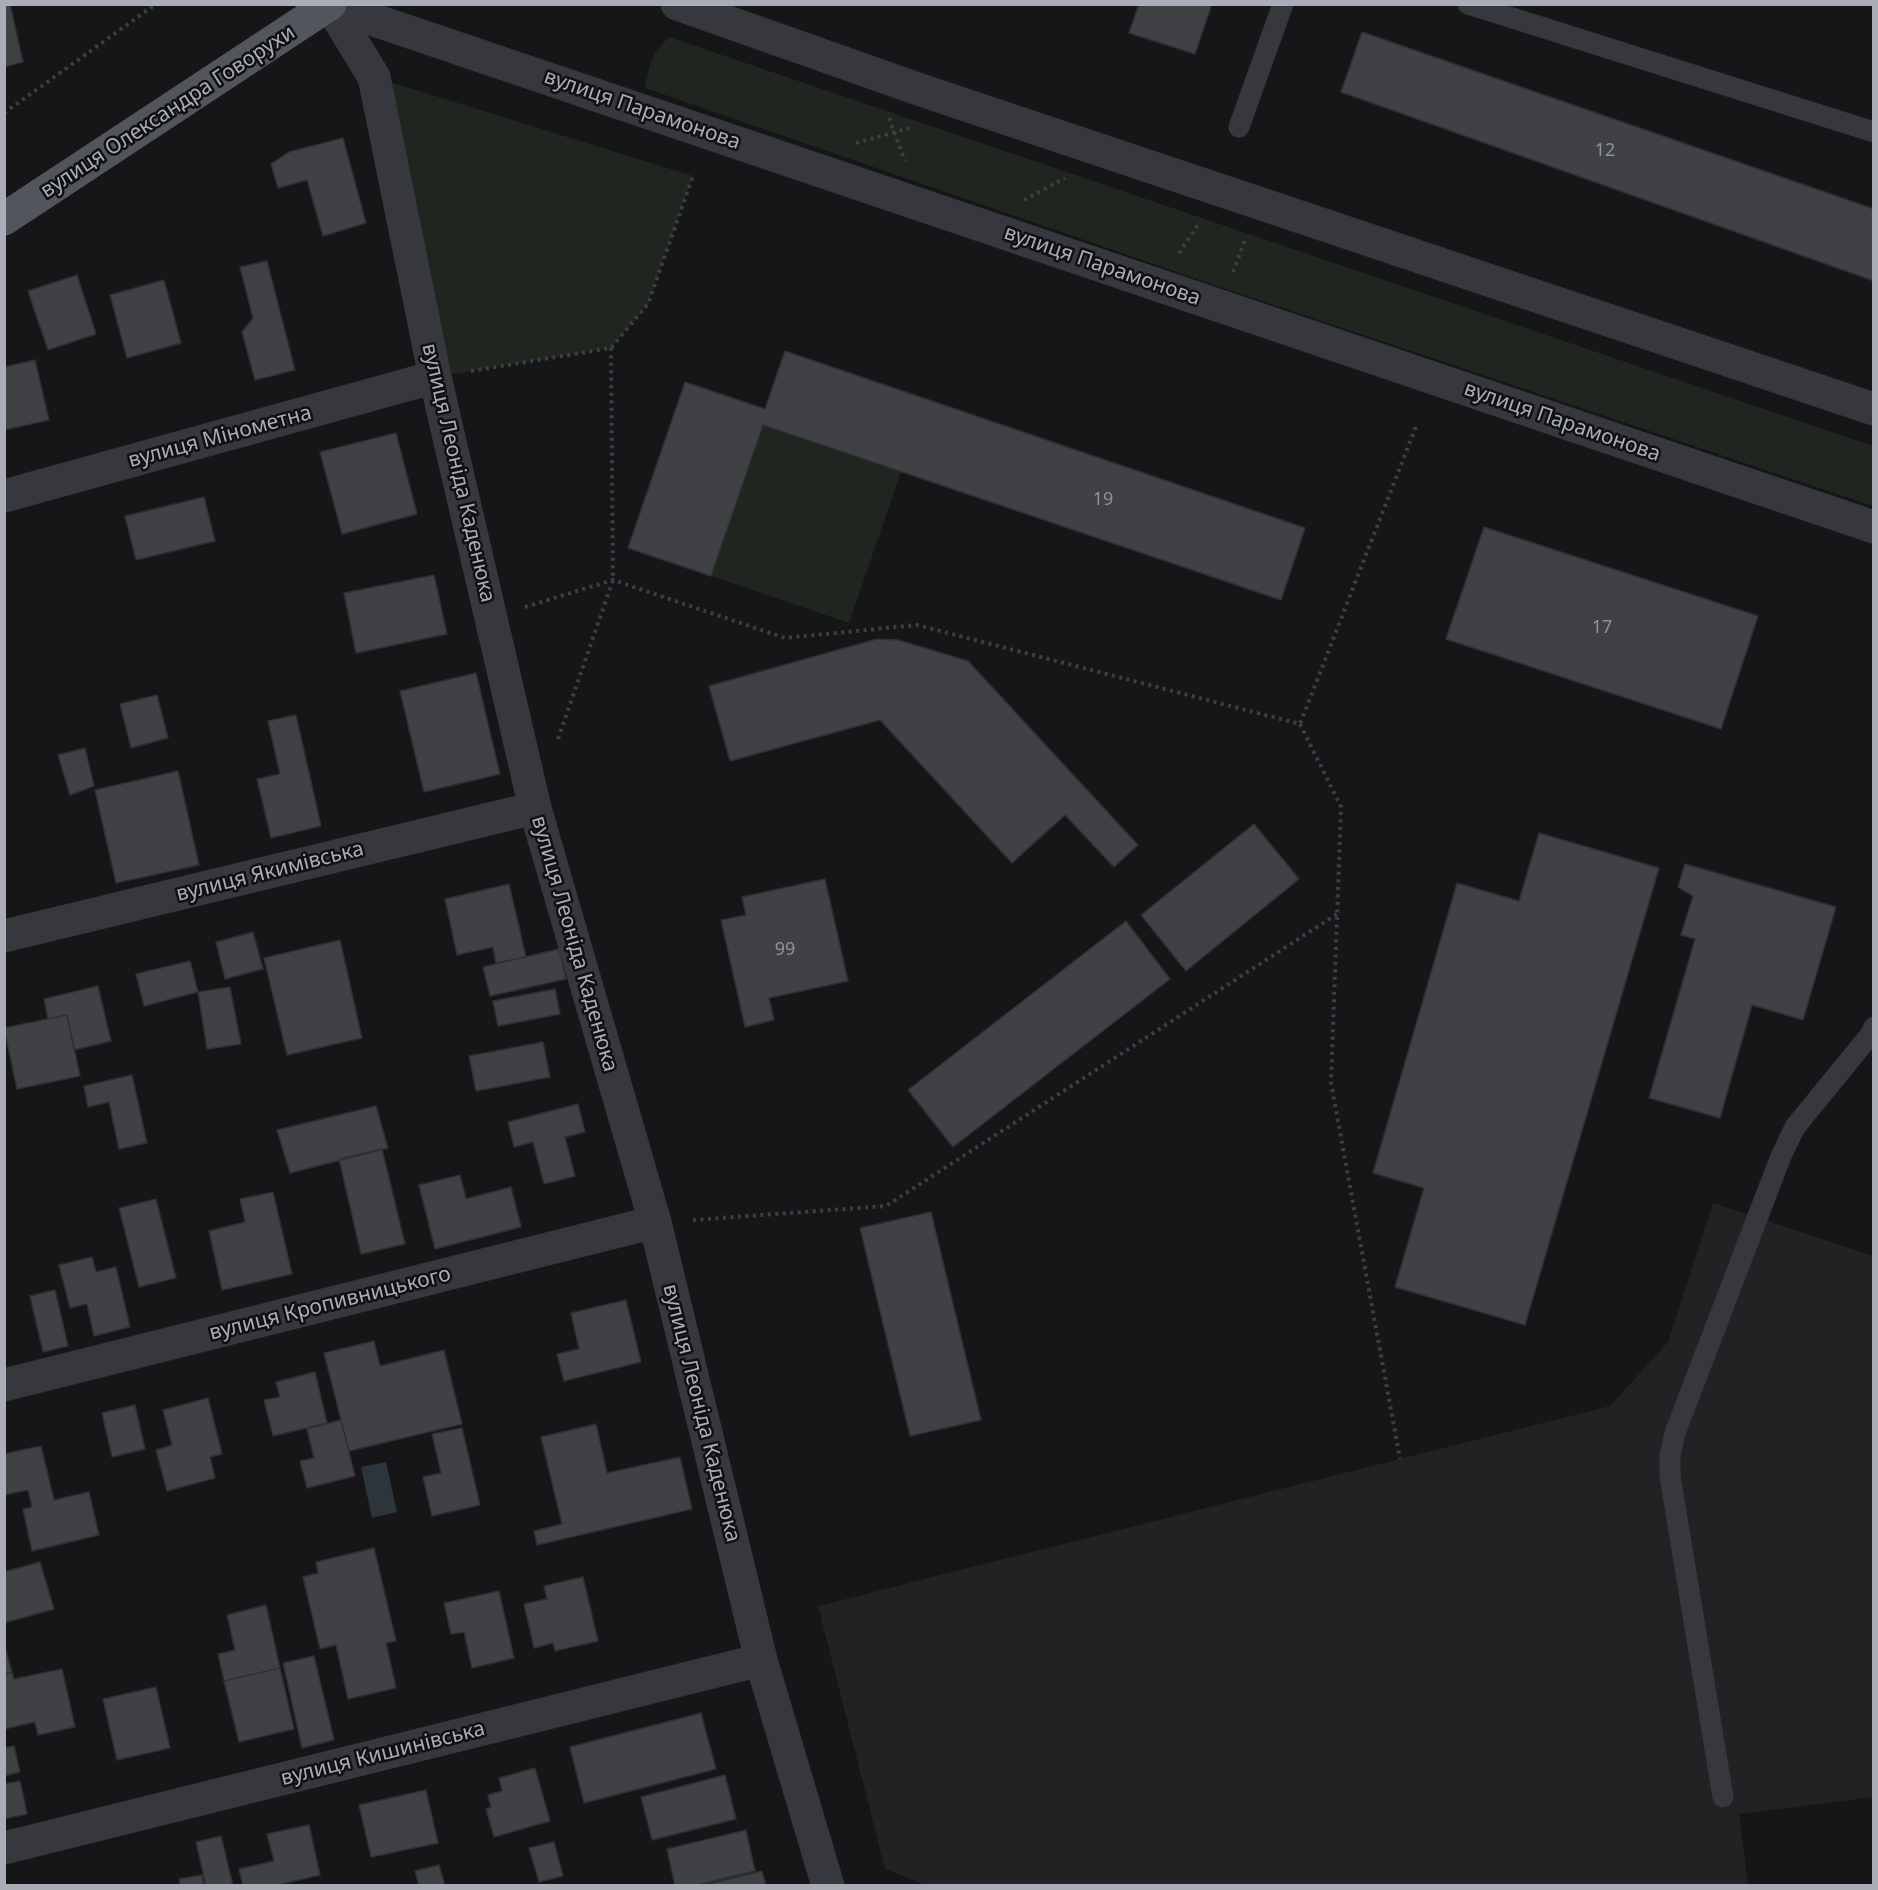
<!DOCTYPE html>
<html>
<head>
<meta charset="utf-8">
<style>
  body { margin:0 }
  #map { position:relative; width:1878px; height:1890px; overflow:hidden; background:#161618; font-family:"Noto Sans",sans-serif }
  canvas { display:block }
  .frame { position:absolute; inset:0; border:6px solid #a8adb8; pointer-events:none }
</style>
</head>
<body>
<div id="map">
<canvas width="1878" height="1890"></canvas>
<div class="frame"></div>
</div>
<script>
const ctx = document.querySelector('canvas').getContext('2d');
ctx.lineJoin = 'round';
function fillPath(path, color) { ctx.fillStyle = color; ctx.fill(path, 'evenodd'); }
const shape = rows => new Path2D(rows.map(r => 'M' + r).join(''));
function stroke(path, color, width, dash) { ctx.strokeStyle = color; ctx.lineWidth = width; ctx.lineCap = dash ? 'butt' : 'round'; ctx.setLineDash(dash || []); ctx.stroke(path); }
function label(font, color, halo, rows, align = 'center') {
  ctx.font = font + ' "Noto Sans",sans-serif'; ctx.lineWidth = 5; ctx.setLineDash([]); ctx.textBaseline = 'middle'; ctx.strokeStyle = halo; ctx.fillStyle = color; for (const [text, x, y, turn = 0] of rows) {
    ctx.save(); ctx.translate(x, y); ctx.rotate((+turn || 0) * Math.PI / 180); ctx.textAlign = isNaN(turn) ? turn : align; if (halo) ctx.strokeText(text, 0, 0); ctx.fillText(text, 0, 0); ctx.restore();
  }
}
const built = shape([
  [1713,1203,1873,1256,1873,1797,1739,1814,1748,1885,926,1885,885,1869,818,1606,1610,1406,1668,1342]
]);
const green = shape([
  [669,37,1873,446,1873,506,1226,289,645,88,649,69,655,52],
  [374,77,693,176,648,304,611,348,435,377],
  [763,425,901,472,849,623,711,576]
]);
const water = shape([
  [386,1462,397,1512,372,1518,361,1467]
]);
const building = shape([
  [4,4,10,4,23,62,4,67,4,4],
  [1139,4,1212,4,1195,54,1129,33,1139,4],
  [1362,32,1874,209,1874,281,1341,92,1362,32],
  [343,138,366,223,323,236,307,180,278,188,271,164,289,152,343,138],
  [267,261,295,370,255,380,242,332,253,318,240,267,267,261],
  [77,275,96,334,48,350,28,291,77,275],
  [164,280,181,343,127,358,110,295,164,280],
  [785,351,1305,528,1281,600,763,425,711,576,628,548,685,382,765,409,785,351],
  [35,360,49,420,4,430,4,367,35,360],
  [396,433,417,514,342,534,320,452,396,433],
  [204,497,215,541,136,560,125,516,204,497],
  [1484,527,1758,616,1721,729,1446,639,1484,527],
  [434,575,447,634,356,653,344,593,434,575],
  [877,639,898,640,968,661,1138,845,1114,867,1065,815,1012,863,880,720,730,761,709,686,877,639],
  [476,673,500,774,424,792,400,691,476,673],
  [157,695,168,738,131,748,120,704,157,695],
  [296,715,321,826,271,838,257,779,280,774,268,721,296,715],
  [85,748,94,786,70,795,58,755,85,748],
  [178,771,199,865,116,883,95,790,178,771],
  [1254,824,1299,879,1186,971,1141,915,1254,824],
  [1539,833,1659,868,1525,1325,1395,1287,1424,1188,1373,1173,1457,883,1519,901,1539,833],
  [1685,864,1836,907,1803,1020,1752,1005,1720,1118,1649,1098,1695,939,1681,935,1693,896,1678,887,1685,864],
  [825,879,848,981,769,998,774,1020,745,1027,721,920,746,915,742,897,825,879],
  [509,884,526,957,496,963,493,947,457,955,445,899,509,884],
  [1126,921,1170,979,953,1147,908,1090,1126,921],
  [253,932,263,969,225,979,216,942,253,932],
  [340,940,362,1038,287,1055,264,958,340,940],
  [559,949,566,979,490,996,483,967,559,949],
  [190,961,198,992,144,1006,136,974,190,961],
  [98,986,111,1041,74,1050,67,1015,48,1019,44,999,98,986],
  [230,987,241,1044,207,1049,198,992,230,987],
  [555,989,560,1014,498,1026,493,1001,555,989],
  [67,1015,80,1076,17,1089,4,1028,67,1015],
  [543,1042,550,1077,476,1091,469,1056,543,1042],
  [132,1075,147,1143,119,1149,109,1102,88,1107,84,1086,132,1075],
  [578,1104,585,1132,565,1137,575,1176,544,1184,533,1142,514,1147,508,1122,578,1104],
  [376,1106,388,1148,290,1173,277,1130,376,1106],
  [382,1149,405,1244,361,1254,339,1159,382,1149],
  [460,1175,466,1199,511,1187,521,1227,435,1249,419,1185,460,1175],
  [273,1192,292,1274,222,1290,209,1231,245,1222,240,1199,273,1192],
  [156,1199,176,1278,139,1287,119,1208,156,1199],
  [931,1212,981,1420,910,1436,860,1228,931,1212],
  [92,1257,96,1272,116,1267,130,1327,94,1336,87,1304,70,1308,59,1265,92,1257],
  [55,1290,68,1346,43,1352,30,1296,55,1290],
  [626,1300,641,1362,564,1381,557,1354,579,1349,571,1313,626,1300],
  [374,1341,380,1366,444,1350,462,1424,349,1451,324,1353,374,1341],
  [315,1372,327,1423,273,1436,264,1400,280,1397,276,1382,315,1372],
  [208,1398,222,1454,210,1457,215,1478,167,1491,156,1450,172,1445,163,1410,208,1398],
  [135,1405,145,1449,112,1457,102,1413,135,1405],
  [341,1420,355,1476,307,1488,300,1461,314,1458,307,1429,341,1420],
  [596,1424,607,1473,680,1457,692,1509,537,1545,534,1531,562,1524,541,1437,596,1424],
  [462,1428,480,1505,432,1516,423,1477,441,1473,432,1434,462,1428],
  [41,1446,54,1500,89,1492,99,1535,32,1551,23,1509,32,1507,28,1490,4,1495,4,1454,41,1446],
  [374,1548,396,1641,386,1643,396,1688,348,1699,336,1645,320,1649,303,1577,318,1573,316,1562,374,1548],
  [40,1562,54,1609,4,1623,4,1572,40,1562],
  [583,1577,598,1641,555,1651,553,1643,534,1648,524,1604,547,1599,544,1586,583,1577],
  [499,1591,514,1658,472,1668,464,1632,451,1634,444,1603,499,1591],
  [266,1605,280,1668,224,1681,218,1654,235,1650,227,1615,266,1605],
  [4,1643,12,1672,4,1674,4,1643],
  [314,1656,334,1740,302,1748,283,1663,314,1656],
  [280,1668,294,1729,239,1742,224,1681,280,1668],
  [62,1669,75,1727,38,1735,35,1722,4,1729,4,1674,12,1672,14,1679,62,1669],
  [156,1687,170,1748,117,1760,103,1699,156,1687],
  [701,1713,716,1769,584,1803,570,1747,701,1713],
  [14,1746,20,1772,4,1776,4,1748,14,1746],
  [535,1768,550,1821,494,1837,486,1809,491,1807,488,1795,502,1791,499,1778,535,1768],
  [725,1775,736,1819,652,1840,641,1797,725,1775],
  [20,1781,27,1814,4,1819,4,1784,20,1781],
  [426,1790,438,1843,371,1857,359,1805,426,1790],
  [309,1825,320,1875,273,1886,243,1886,239,1869,274,1861,267,1834,309,1825],
  [746,1830,755,1871,693,1886,675,1886,667,1849,746,1830],
  [221,1836,233,1886,206,1886,196,1842,221,1836],
  [554,1842,563,1876,539,1882,529,1848,554,1842],
  [439,1865,445,1886,419,1886,415,1871,439,1865],
  [762,1871,766,1886,700,1886,762,1871],
  [202,1875,204,1886,180,1886,179,1879,202,1875]
]);
const path = shape([
  [4,113,156,4],
  [889,118,905,161],
  [856,143,913,127],
  [1024,200,1065,178],
  [1179,253,1200,222],
  [1233,272,1246,237],
  [471,371,611,348,648,304,693,176],
  [525,607,613,580,785,638,917,625,1300,724,1417,424],
  [1300,724,1341,807,1331,1083,1400,1459],
  [558,739,613,580,611,348],
  [693,1220,886,1206,1337,914]
]);
const service = shape([
  [1468,4,1874,132],
  [1239,127,1283,4],
  [1723,1797,1670,1476,1670,1456,1675,1433,1781,1156,1795,1127,1871,1034,1874,1027]
]);
const minor = shape([
  [330,5,374,77,435,377,535,808,655,1222,761,1660,828,1886],
  [4,496,435,377],
  [4,936,535,808],
  [4,1385,655,1222],
  [4,1848,761,1660]
]);
const tertiary = shape([
  [677,4,918,89,1874,409],
  [330,5,1874,527]
]);
const primary = shape([
  [4,219,330,4]
]);
const numberNames = [
  ["12",1605,151],
  ["19",1103,500],
  ["17",1602,628],
  ["99",785,950]
];
const streetNames = [
  ["вулиця Парамонова",642,110,19],
  ["вулиця Олександра Говорухи",168,112,-33],
  ["вулиця Парамонова",1102,266,19],
  ["вулиця Парамонова",1562,422,19],
  ["вулиця Мінометна",220,437,-15],
  ["вулиця Леоніда Каденюка",458,473,77],
  ["вулиця Якимівська",270,872,-14],
  ["вулиця Леоніда Каденюка",574,944,74],
  ["вулиця Кропивницького",330,1304,-14],
  ["вулиця Леоніда Каденюка",701,1413,76],
  ["вулиця Кишинівська",383,1754,-14]
];
fillPath(built, '#222225');
fillPath(green, '#1e261f');
fillPath(water, '#2c353c');
fillPath(building, '#404145');
stroke(building, '#303034', 1.5);
stroke(path, '#3d3f44', 4, [3, 4.5]);
stroke(service, '#37383d', 21);
stroke(minor, '#37383d', 33);
stroke(tertiary, '#37383d', 33);
stroke(primary, '#53555c', 33);
label('18px', '#8e929b', null, numberNames);
label('21px', '#a8adb8', '#111113', streetNames);
</script>
</body>
</html>
